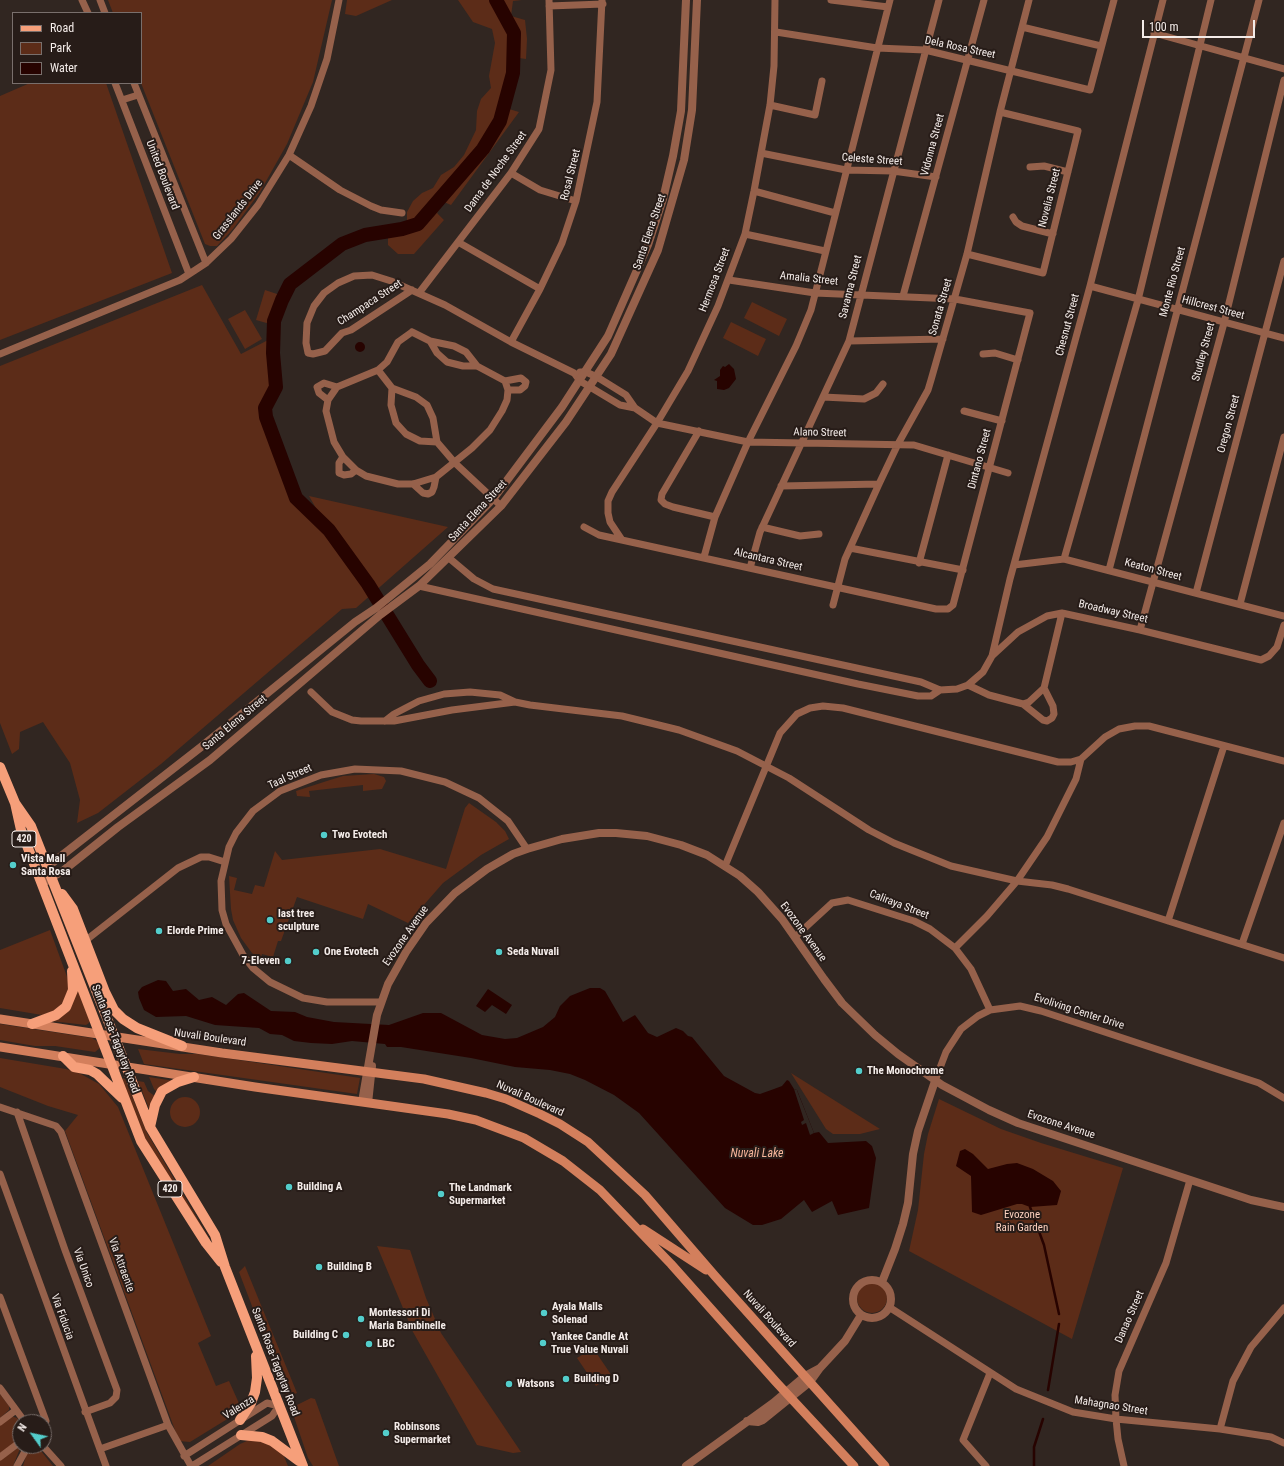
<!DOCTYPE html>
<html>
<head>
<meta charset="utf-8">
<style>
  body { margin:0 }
  #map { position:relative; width:1284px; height:1466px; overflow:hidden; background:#312621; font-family:"Roboto Condensed",sans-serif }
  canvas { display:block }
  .legend { position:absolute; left:12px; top:12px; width:130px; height:72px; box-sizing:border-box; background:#271c18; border:1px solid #796f6c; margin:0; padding:5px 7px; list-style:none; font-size:12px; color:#f4ece9 }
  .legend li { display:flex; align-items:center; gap:8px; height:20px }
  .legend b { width:20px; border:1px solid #796f6c }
  .north { position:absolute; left:12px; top:1414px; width:40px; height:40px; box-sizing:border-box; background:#271c18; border:1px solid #796f6c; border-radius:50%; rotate:303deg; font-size:11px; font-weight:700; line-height:16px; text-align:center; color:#f4ece9 }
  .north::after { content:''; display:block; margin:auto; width:14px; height:18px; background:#53cdcb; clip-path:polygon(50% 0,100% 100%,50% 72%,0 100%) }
  .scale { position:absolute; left:1142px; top:20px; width:113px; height:18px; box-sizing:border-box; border:2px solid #f4ece9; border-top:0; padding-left:5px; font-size:12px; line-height:14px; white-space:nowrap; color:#f4ece9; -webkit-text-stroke:3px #271c18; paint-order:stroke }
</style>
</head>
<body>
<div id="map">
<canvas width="1284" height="1466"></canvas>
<ul class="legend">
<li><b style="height:5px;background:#f69f7a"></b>Road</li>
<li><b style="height:11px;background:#5c2c18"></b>Park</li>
<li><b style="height:11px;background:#270300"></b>Water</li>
</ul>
<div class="north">N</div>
<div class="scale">100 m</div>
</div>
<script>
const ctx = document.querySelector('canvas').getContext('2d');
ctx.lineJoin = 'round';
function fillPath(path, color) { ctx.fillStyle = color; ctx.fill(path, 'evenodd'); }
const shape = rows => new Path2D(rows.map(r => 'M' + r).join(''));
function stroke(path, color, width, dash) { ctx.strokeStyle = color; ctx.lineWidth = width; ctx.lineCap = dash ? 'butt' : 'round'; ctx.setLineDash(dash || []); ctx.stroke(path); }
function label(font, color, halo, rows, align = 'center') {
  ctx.font = font + ' "Roboto Condensed",sans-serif'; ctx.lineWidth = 4; ctx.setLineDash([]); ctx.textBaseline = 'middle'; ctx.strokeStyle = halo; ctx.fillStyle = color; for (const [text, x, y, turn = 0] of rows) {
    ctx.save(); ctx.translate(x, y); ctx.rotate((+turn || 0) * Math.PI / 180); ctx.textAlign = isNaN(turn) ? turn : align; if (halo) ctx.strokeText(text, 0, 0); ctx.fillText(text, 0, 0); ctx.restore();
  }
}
const green = shape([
  [108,0,332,0,313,82,287,144,260,192,233,229,217,246,210,246,205,244,141,83,141,13,113,13],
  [347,0,392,0,356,16,345,14],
  [458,0,522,0,513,1,511,16,525,20,527,39,526,59,519,58,509,109,519,112,451,205,444,202,437,213,444,220,414,254,398,254,388,245,388,236,407,221,407,212,413,201,422,193,433,188,441,175,454,167,464,155,476,130,477,111,481,99,491,88,489,76,495,43,492,29,473,22],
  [30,83,106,83,172,273,0,340,0,96],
  [202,285,241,354,270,339,271,387,265,408,266,417,296,498,328,529,309,496,448,527,356,608,342,609,161,764,98,813,77,823,80,800,70,763,43,722,20,732,19,749,12,754,0,723,0,366],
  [265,290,280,295,270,324,256,320],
  [752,302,787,319,779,336,744,318],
  [245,310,262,339,245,349,228,319],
  [731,322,766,339,758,356,723,338],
  [374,774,384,777,386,781,382,789,363,791,363,785,309,791,310,797,297,796,296,791,330,780,343,776],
  [469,803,496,822,505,831,509,839,481,855,443,883,408,923,368,904,363,919,297,897,281,941,278,941,273,957,262,954,260,960,252,953,241,938,233,920,231,909,229,876,237,878,234,890,252,894,255,885,264,887,275,851,282,860,380,849,446,869,465,808],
  [50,930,70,985,60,1009,42,1015,0,1008,0,950],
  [77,987,90,1021,89,1023,86,1025,51,1021],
  [0,1024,92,1038,97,1041,100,1048,95,1052,55,1046,35,1046,0,1040],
  [138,1049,180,1054,198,1054,360,1078,357,1094,144,1064],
  [0,1058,66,1069,79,1073,99,1084,118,1107,211,1336,198,1343,216,1386,229,1381,242,1410,190,1442,179,1441,65,1131,78,1115,48,1106,0,1087],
  [791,1073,880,1129,860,1134,833,1134,826,1129],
  [149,1077,175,1081,158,1093,154,1089],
  [123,1078,125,1079,147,1133,213,1245,156,1157,143,1135,122,1080],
  [138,1081,144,1082,148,1091,156,1097,150,1111],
  '170 1112a15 15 0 1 1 30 0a15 15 0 1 1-30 0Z',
  [939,1099,1001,1129,1041,1143,1123,1168,1072,1339,909,1251,918,1210,924,1154,928,1134],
  [377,1246,410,1250,426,1298,441,1333,521,1452,513,1453,477,1445,413,1332],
  [245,1266,297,1393,289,1396,286,1395,239,1272],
  '857 1298a15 15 0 1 1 30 0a15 15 0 1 1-30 0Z',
  [593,1348,612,1376,596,1386,577,1358],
  [0,1394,9,1406,9,1410,0,1418],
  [311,1398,315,1399,339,1466,313,1466,308,1458,291,1408],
  [11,1416,17,1418,20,1422,20,1438,0,1454,0,1425],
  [249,1440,262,1441,272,1444,283,1454,288,1466,208,1466,240,1444],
  [21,1446,13,1466,0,1466,0,1460],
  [31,1446,37,1446,53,1466,23,1466,26,1456]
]);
const water = shape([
  '355 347a5 5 0 1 1 10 0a5 5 0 1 1-10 0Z',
  [729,364,734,369,736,379,729,388,724,390,717,389,717,381,714,380,720,376,720,370,723,366,725,367],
  [158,980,166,981,173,991,186,989,199,1000,212,997,226,1005,238,994,244,993,271,1011,295,1012,307,1017,334,1022,389,1025,423,1013,441,1013,482,1035,505,1039,517,1038,543,1027,555,1017,560,1006,570,996,590,988,600,988,605,991,623,1022,635,1015,648,1033,657,1037,676,1028,683,1031,688,1036,692,1037,724,1076,755,1093,760,1094,774,1089,782,1086,787,1080,789,1081,794,1089,797,1090,814,1133,819,1132,828,1143,866,1141,872,1146,876,1158,869,1208,838,1215,832,1201,812,1212,804,1200,781,1219,762,1225,753,1225,725,1208,639,1113,614,1095,585,1080,570,1074,550,1070,515,1067,471,1058,401,1047,387,1047,385,1044,352,1041,332,1044,311,1043,294,1041,282,1035,270,1034,259,1028,215,1025,186,1016,156,1017,144,1010,139,998,138,992,142,987],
  [488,989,512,1005,506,1014,492,1005,485,1012,476,1006],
  [965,1149,973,1154,988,1169,1007,1164,1017,1163,1033,1169,1053,1181,1061,1191,1057,1205,1030,1207,1022,1204,1017,1204,981,1215,972,1212,971,1176,956,1166,960,1151]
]);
const pier = shape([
  [794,1089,797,1090,798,1093,814,1133,810,1135,806,1123,802,1125,801,1122,804,1120]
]);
const stream = shape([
  [1030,1207,1044,1245,1059,1314],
  [1048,1390,1059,1324],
  [1034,1466,1034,1447,1043,1419]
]);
const river = shape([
  [430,681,418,665,368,584,329,530,296,498,266,417,265,408,276,387,273,353,274,321,282,300,290,284,342,244,365,235,402,229,418,224,483,149,500,121,513,73,514,33,496,0]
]);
const minor = shape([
  [82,0,88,13],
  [100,0,105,13],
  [831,0,888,7],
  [549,6,603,4],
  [1022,27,1101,46],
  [776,32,877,48,925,50,1090,90,1114,0],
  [1154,33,1284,69],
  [115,83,189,274],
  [134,83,206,263],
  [122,100,138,95],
  [770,105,815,115,822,81],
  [761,153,846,170,893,171,936,177],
  [289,155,340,190,371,206,381,210,402,213],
  [1030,167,1044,166,1068,172],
  [511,173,540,190,576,201],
  [754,191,835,213],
  [1013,217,1016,222,1022,226,1053,234],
  [745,234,825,251],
  [458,242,540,289],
  [967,254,1043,273,1078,131,1000,112],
  [1090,286,1284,338],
  [412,290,351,330,342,333,325,351,313,354,308,353,306,343,307,323,314,306,324,293,338,283,354,276,372,275,391,281,445,305,511,342,574,373,580,381,620,405,635,408],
  [419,293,511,173,539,129,551,70,549,0],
  [903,296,984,0],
  [412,332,430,341,437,353,447,362,463,366,477,366,505,381,508,390,507,400,502,411,490,430,472,448,436,477,413,484,398,484,366,476,356,470,343,457,334,442,326,411,328,400,337,387,378,370,387,362,398,342,412,332],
  [430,341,454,346,466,352,477,366],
  [849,341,943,339],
  [511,342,540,289,562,243,576,201,597,102,602,0],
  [0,354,180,280,206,263,231,239,258,205,289,155,311,106,327,59,339,0],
  [983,354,995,353,1018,360],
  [378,370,392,388],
  [580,372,586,372,597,377,626,395,635,408,657,423,748,442,914,445,1008,473],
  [505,381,521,378,526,382,525,386,520,390,508,390],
  [823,397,864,399,876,393,883,384],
  [328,400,319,393,317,387,324,383,337,387],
  [964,411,1002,421],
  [699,431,662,494,661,500,665,504,673,507,715,517],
  [437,442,420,441,406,434,396,423,391,405,392,388,416,397,427,405,433,418,437,442,455,463,501,506],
  [343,457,339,463,339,473,344,475,351,474,356,470],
  [413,484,423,493,428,494,432,492,434,487,436,477],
  [781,486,879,484],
  [584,527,599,535,936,609,948,609,953,605,1030,313,955,299,815,293,729,280],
  [762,527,800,536,819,534],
  [622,540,610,522,608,513,608,501,612,492,657,423,688,371,718,306,745,234,754,191,770,105,774,66,775,0],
  [850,548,963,570],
  [704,557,715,517,748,442,796,346,811,310,890,0],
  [449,558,474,579,493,589,921,682,940,690,957,689,968,685,983,672,992,656,1018,632,1047,616,1062,613,1140,630,1261,660,1269,656,1277,647,1284,625],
  [1064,559,1138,300,1211,0],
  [919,563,948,455],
  [1014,565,1064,559,1284,616],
  [750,568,760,532,849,341,939,0],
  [1109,570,1259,0],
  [419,586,858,684,918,696,931,696,940,690],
  [1196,593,1284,261],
  [1240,604,1284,437],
  [833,605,845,559,879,484,898,444,928,390,931,380,967,254,1000,112,1029,0],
  [1140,630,1224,323,1284,80],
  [992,656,1010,579,1090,286,1163,0],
  [968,685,989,695,1023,704,1029,702,1044,688,1062,613],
  [311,692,332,712,352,720,361,721,394,721,452,710,515,702],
  [1023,704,1043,720,1047,721,1052,718,1054,714,1053,706,1044,688],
  [385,721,394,714,419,701,444,694,470,692,500,695,515,702,530,705,622,716,679,730,737,751,789,778,869,830,894,843,951,866,1017,881,1052,885,1068,889,1284,958],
  [725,866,780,733,797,714,810,708,823,706,843,708,1058,762,1071,762,1081,759,1105,737,1119,729,1135,726,1149,726,1284,761],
  [1168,921,1224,746],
  [795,937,832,903,848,900,914,921,930,929,955,948,971,969,990,1010],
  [85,941,178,868,201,857,209,857,225,862],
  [1242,944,1284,823],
  [955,948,987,916,1017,881,1047,837,1076,779,1081,759],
  [380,1002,327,1002,303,998,270,982,253,968,243,955,226,924,222,910,221,881,229,847,236,833,253,811,280,791,321,775,355,769,401,771,445,782,479,798,508,821,527,849],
  [935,1081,946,1052,961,1029,978,1016,990,1010,1020,1006,1041,1011,1259,1083,1284,1098],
  [0,1107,56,1126,61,1132,168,1425,191,1466],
  [17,1112,65,1250,117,1390,116,1397,110,1403,85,1412],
  [0,1174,106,1466],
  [0,1297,46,1421,44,1424],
  [889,1307,1016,1389,1073,1412,1116,1419,1220,1429,1271,1437,1284,1443],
  [0,1388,25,1422],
  [0,1422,16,1410],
  [1220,1429,1233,1381,1251,1347,1284,1308],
  [43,1446,61,1466],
  [100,1449,168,1425],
  [184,1456,267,1403,279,1406,272,1416,192,1466],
  [0,1457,20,1442],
  [17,1466,28,1446],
  [986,1466,963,1440,990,1373],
  [1124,1466,1118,1439,1116,1419,1115,1395,1119,1371,1166,1263,1190,1180]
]);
const tertiary = shape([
  [47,867,201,747,355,622,376,608,430,564,493,499,562,407,608,336,648,245,663,199,673,156,681,111,686,0],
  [42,884,64,870,118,827,210,760,380,615,419,586,501,506,566,422,611,354,658,250,684,160,692,110,697,0],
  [362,1102,377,1015,388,984,406,952,426,923,455,893,487,869,513,854,527,849,562,839,599,833,616,833,647,836,681,845,707,855,740,876,758,892,782,919,824,979,842,1003,875,1035,898,1054,942,1085,989,1110,1018,1123,1251,1200,1284,1207],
  [368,1103,372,1066],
  '853 1299a19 19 0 1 1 38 0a19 19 0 1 1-38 0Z',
  [882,1282,895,1249,903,1224,908,1203,913,1154,918,1131,935,1081],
  [747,1421,758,1422,763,1420,810,1382,820,1368,845,1341,861,1315],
  [686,1466,773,1403,805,1376,820,1368]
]);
const secondary = shape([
  [0,1019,222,1053,424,1079,486,1093,506,1099,540,1114,560,1124,588,1142,645,1195,715,1276,885,1466],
  [0,1047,255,1087,448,1114,476,1120,524,1138,563,1161,600,1190,671,1264,776,1382,854,1466],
  [643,1229,706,1270]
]);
const primary = shape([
  [0,767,15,803,21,830,141,1141,206,1243,221,1262],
  [15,803,31,826,150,1127,215,1235,225,1267,303,1466],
  [62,894,73,909,105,992,114,1010,123,1019,137,1028,182,1046],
  [32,1024,56,1015,66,1007,73,990,72,971],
  [63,1056,74,1067,90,1070,97,1074,122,1098],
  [150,1127,155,1105,162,1091,178,1082,194,1077],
  [240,1420,251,1403,255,1392,257,1378,256,1356],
  [241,1435,262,1437,272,1441,299,1461]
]);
const markers = [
  [324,835,4,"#53cdcb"],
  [13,865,4,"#53cdcb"],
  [270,920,4,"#53cdcb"],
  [159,931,4,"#53cdcb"],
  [316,952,4,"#53cdcb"],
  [499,952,4,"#53cdcb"],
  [288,961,4,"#53cdcb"],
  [859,1071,4,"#53cdcb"],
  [289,1187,4,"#53cdcb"],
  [441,1194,4,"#53cdcb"],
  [319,1267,4,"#53cdcb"],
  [544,1313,4,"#53cdcb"],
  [361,1319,4,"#53cdcb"],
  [346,1335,4,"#53cdcb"],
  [543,1343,4,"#53cdcb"],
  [369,1344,4,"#53cdcb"],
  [566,1379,4,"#53cdcb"],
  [509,1384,4,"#53cdcb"],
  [386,1433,4,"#53cdcb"]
];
const shields = [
  [24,839,24],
  [170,1189,24]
];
const shieldNames = [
  ["420",24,839],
  ["420",170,1189]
];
const streetNames = [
  ["Dela Rosa Street",960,48,12],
  ["Vidonna Street",933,145,-75],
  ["Celeste Street",872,160,4],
  ["Dama de Noche Street",496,172,-54],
  ["United Boulevard",162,175,69],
  ["Rosal Street",571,175,-76],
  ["Novelia Street",1050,198,-76],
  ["Grasslands Drive",238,210,-52],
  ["Santa Elena Street",650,232,-71],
  ["Amalia Street",809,279,6],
  ["Hermosa Street",715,280,-69],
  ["Monte Rio Street",1173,282,-75],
  ["Savanna Street",851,287,-76],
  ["Champaca Street",370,303,-33],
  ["Sonata Street",941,307,-74],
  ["Hillcrest Street",1213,308,15],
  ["Chesnut Street",1068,325,-75],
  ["Studley Street",1204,352,-75],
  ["Oregon Street",1229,424,-75],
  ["Alano Street",820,433,1],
  ["Dintano Street",980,459,-75],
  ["Santa Elena Street",478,511,-47],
  ["Alcantara Street",768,560,13],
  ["Keaton Street",1153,570,15],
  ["Broadway Street",1113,612,13],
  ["Santa Elena Street",235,723,-40],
  ["Taal Street",290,777,-24],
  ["Caliraya Street",899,905,21],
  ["Evozone Avenue",803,932,54],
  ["Evozone Avenue",406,936,-55],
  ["Evoliving Center Drive",1079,1012,18],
  ["Nuvali Boulevard",210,1038,8],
  ["Santa Rosa-Tagaytay Road",115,1039,69],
  ["Nuvali Boulevard",530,1099,24],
  ["Evozone Avenue",1061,1125,18],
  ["Via Attraente",121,1265,70],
  ["Via Unico",83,1268,70],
  ["Via Fiducia",62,1317,70],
  ["Danao Street",1130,1317,-66],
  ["Nuvali Boulevard",769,1319,48],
  ["Santa Rosa-Tagaytay Road",275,1362,69],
  ["Mahagnao Street",1111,1406,9],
  ["Valenza",239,1408,-32]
];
const poiNames = [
  ["Two Evotech",332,835],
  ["Vista Mall",21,859],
  ["Santa Rosa",21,872],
  ["last tree",278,914],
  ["sculpture",278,927],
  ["Elorde Prime",167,931],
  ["One Evotech",324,952],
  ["Seda Nuvali",507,952],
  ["7-Eleven",280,961,"right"],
  ["The Monochrome",867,1071],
  ["Building A",297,1187],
  ["The Landmark",449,1188],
  ["Supermarket",449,1201],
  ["Building B",327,1267],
  ["Ayala Malls",552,1307],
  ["Solenad",552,1320],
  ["Montessori Di",369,1313],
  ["Maria Bambinelle",369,1326],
  ["Building C",338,1335,"right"],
  ["Yankee Candle At",551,1337],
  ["True Value Nuvali",551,1350],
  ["LBC",377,1344],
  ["Building D",574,1379],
  ["Watsons",517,1384],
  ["Robinsons",394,1427],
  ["Supermarket",394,1440]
];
const parkNames = [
  ["Evozone",1022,1215],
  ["Rain Garden",1022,1228]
];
const waterNames = [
  ["Nuvali Lake",757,1154]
];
fillPath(green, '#5c2c18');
fillPath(water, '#270300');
fillPath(pier, '#312621');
stroke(stream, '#270300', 2.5);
stroke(river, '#270300', 14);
stroke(minor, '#96614b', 7);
stroke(tertiary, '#96614b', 8);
stroke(secondary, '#d37f5c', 9);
stroke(primary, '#f69f7a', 10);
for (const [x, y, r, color] of markers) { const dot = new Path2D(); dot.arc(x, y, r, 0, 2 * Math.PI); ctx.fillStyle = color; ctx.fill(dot); stroke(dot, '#271c18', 1.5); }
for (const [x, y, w] of shields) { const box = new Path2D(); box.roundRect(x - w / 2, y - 8, w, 16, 3); ctx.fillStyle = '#271c18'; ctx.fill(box); stroke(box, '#f4ece9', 1); }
label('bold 10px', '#f4ece9', null, shieldNames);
label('11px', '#f4ece9', '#271c18', streetNames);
label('bold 11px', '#f4ece9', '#271c18', poiNames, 'left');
label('11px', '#fdd1bf', '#271c18', parkNames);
label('italic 12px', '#f7b69b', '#271c18', waterNames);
</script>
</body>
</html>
